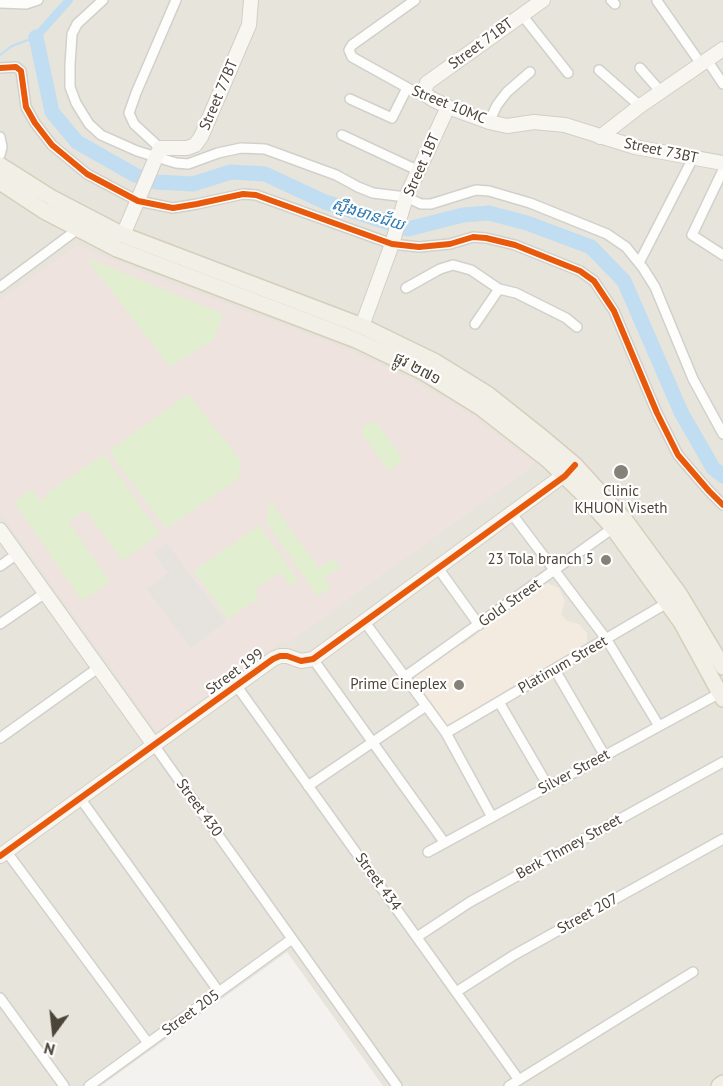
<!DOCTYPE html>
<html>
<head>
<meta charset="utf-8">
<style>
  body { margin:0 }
  #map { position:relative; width:723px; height:1086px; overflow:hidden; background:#f4f2ee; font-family:"PT Sans",sans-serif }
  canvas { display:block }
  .north { position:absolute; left:24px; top:1002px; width:60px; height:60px; -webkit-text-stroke:4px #fff; paint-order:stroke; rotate:195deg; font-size:16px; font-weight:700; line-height:24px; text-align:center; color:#4b4439 }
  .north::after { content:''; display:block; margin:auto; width:21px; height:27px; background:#4b4439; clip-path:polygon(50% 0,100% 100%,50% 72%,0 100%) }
</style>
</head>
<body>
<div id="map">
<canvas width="723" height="1086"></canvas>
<div class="north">N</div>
</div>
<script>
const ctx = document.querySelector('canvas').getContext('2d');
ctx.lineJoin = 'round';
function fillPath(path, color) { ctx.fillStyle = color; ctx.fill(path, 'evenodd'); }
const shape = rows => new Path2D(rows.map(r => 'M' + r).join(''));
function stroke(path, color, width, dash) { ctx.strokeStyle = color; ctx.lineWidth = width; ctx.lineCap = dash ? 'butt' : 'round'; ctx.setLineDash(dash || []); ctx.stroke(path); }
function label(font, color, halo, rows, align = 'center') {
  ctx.font = font + ' "PT Sans","Noto Sans Khmer",sans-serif'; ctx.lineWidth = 4.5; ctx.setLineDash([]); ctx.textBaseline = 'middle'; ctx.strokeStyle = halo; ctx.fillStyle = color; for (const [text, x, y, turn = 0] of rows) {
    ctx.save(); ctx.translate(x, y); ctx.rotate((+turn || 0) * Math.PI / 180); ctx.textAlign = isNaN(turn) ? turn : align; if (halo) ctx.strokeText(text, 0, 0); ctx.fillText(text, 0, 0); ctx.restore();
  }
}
const residential = shape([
  [0,0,723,0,723,1086,383,1086,287,952,101,1086,0,1086]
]);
const commercial = shape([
  [547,583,559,588,565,602,561,614,567,621,579,624,587,633,587,645,581,655,564,658,501,693,500,697,451,730,411,674,458,644,464,644,525,597,533,585]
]);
const medical = shape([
  [77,245,173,284,350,350,415,381,470,414,536,464,288,643,283,641,157,732,0,512,0,300]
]);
const green = shape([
  [88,258,223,314,214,339,170,367,89,262],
  [188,394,241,461,239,478,166,529,109,451],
  [371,421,377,423,402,457,400,463,392,469,387,469,361,433,362,428],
  [104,454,160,534,122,561,86,510,68,521,110,582,82,601,14,502,32,489,41,501,48,495,47,493],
  [271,502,319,568,333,558,341,567,324,578,331,587,318,597,266,522,268,516,268,505],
  [259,525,298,580,290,586,280,572,254,590,259,598,228,619,194,571]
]);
const parking = shape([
  [167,543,226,622,191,648,146,589,168,573,153,553]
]);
const stream = shape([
  [0,55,12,46,36,37]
]);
const canal = shape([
  [36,37,69,0]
]);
const river = shape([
  [36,37,52,112,77,142,135,175,156,182,193,184,231,172,265,174,325,202,408,229,463,215,489,213,527,223,591,247,624,281,681,412,713,468,723,476]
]);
const street = shape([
  [103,0,77,24,72,34,70,65,70,87,76,103,89,124,101,135,137,151,176,163,188,164,218,153,241,148,265,149,336,175,358,187,373,193,406,197,421,204,431,204,476,190,489,191,530,203,607,234,626,247,643,268,655,287,693,379,723,434],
  [415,0,352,45,349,50,352,57,415,92,424,93],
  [611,0,615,4],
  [657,1,701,64],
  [0,3,26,4,38,0],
  [522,15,568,73],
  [707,60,723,84],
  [0,68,16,67,21,71,26,107,35,123,52,145,87,174,138,201,173,208,197,204,243,194,256,195,392,244,419,247,450,244,473,237,486,238,515,245,580,271,594,281,614,311,657,413,678,455,709,491,723,505],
  [640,68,661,92],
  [599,70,640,106],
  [350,99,392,118,407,88],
  [489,122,497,105,507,92,530,72],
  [342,135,417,170],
  [0,137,2,147,0,155],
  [160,148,134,124,129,113,136,93,176,0],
  [723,170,692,235,723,255],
  [639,263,693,158],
  [0,287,78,229,84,217],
  [406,288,440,269,453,265,471,270,499,289,516,293,566,318,577,327],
  [475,324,499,289],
  [512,514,607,640,659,726],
  [0,566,17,554],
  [438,568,479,625],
  [364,621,446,733,492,817],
  [0,624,45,593],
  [313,659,444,842],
  [555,670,605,756],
  [406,676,613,528],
  [236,685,519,1080],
  [499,702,548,786],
  [446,733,672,600],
  [0,738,98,668],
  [154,745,397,1086],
  [308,786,426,706],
  [80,798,219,992],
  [6,851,148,1043],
  [428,852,720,693],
  [417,937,470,902,723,762],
  [456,992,514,955,723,839],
  [0,998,64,1086],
  [89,1086,292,939],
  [509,1086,693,972]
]);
const secondary = shape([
  [543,0,427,83,424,93,432,99,448,107,489,122,507,126,534,122,565,125,635,147,723,163],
  [600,137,640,106,723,49],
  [123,235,160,148,187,148,195,145,201,137,249,25,251,0],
  [362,326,392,244,406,197,448,107],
  [0,530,154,745],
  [0,856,273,659,280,656,287,656,301,661,313,659,572,469]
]);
const primary = shape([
  [0,165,52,198,123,235,362,326,434,361,489,395,538,434,575,465,625,520,680,595,723,667],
  [0,182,44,211,117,249,356,340,425,373,480,407,548,460,580,491,613,528,681,622,723,699],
  [719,1086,723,1083]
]);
const cycleway = shape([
  [0,68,16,67,21,71,26,107,35,123,52,145,87,174,138,201,173,208,197,204,243,194,256,195,392,244,419,247,450,244,473,237,486,238,515,245,580,271,594,281,614,311,657,413,678,455,709,491,723,505],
  [0,856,273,659,280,656,287,656,301,661,313,659,565,476,575,465]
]);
const markers = [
  [621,472,8,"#868178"],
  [606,560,6,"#868178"],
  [459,685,6,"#868178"]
];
const streetNames = [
  ["Street 71BT",481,44,-36],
  ["Street 77BT",219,95,-67],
  ["Street 10MC",449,105,22],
  ["Street 73BT",661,151,12],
  ["Street 1BT",422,165,-66],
  ["ផ្លូវ ២៧១",417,369,28],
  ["Gold Street",510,603,-35],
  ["Platinum Street",563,665,-30],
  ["Street 199",235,672,-36],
  ["Silver Street",574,772,-28],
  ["Street 430",199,808,54],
  ["Berk Thmey Street",569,847,-29],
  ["Street 434",378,882,54],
  ["Street 207",588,914,-29],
  ["Street 205",191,1013,-36]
];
const poiNames = [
  ["Clinic",621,492,"center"],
  ["KHUON Viseth",621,509,"center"],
  ["23 Tola branch 5",594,560],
  ["Prime Cineplex",447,685]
];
const waterNames = [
  ["ស្ទឹងមានជ័យ",368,215,17]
];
fillPath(residential, '#e7e4dc');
fillPath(commercial, '#f3ebdf');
fillPath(medical, '#eee3df');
fillPath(green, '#e1eecf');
fillPath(parking, '#e6e3df');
stroke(stream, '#c0ddf1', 2);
stroke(canal, '#c0ddf1', 8);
stroke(river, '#c0ddf1', 15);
stroke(street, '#d2d0cb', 12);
stroke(secondary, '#d3cfc5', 16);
stroke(primary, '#d6cebb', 18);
stroke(street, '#fdfdfc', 9);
stroke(secondary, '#f7f6f1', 14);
stroke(primary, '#f2efe6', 15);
stroke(cycleway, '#e8590c', 6);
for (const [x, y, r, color] of markers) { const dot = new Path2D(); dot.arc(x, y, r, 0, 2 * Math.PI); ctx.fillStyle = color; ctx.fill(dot); stroke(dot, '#fff', 2); }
label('15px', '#4b4439', '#fff', streetNames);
label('15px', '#4b4439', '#fff', poiNames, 'right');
label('italic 16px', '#2e7ab2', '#fff', waterNames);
</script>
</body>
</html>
